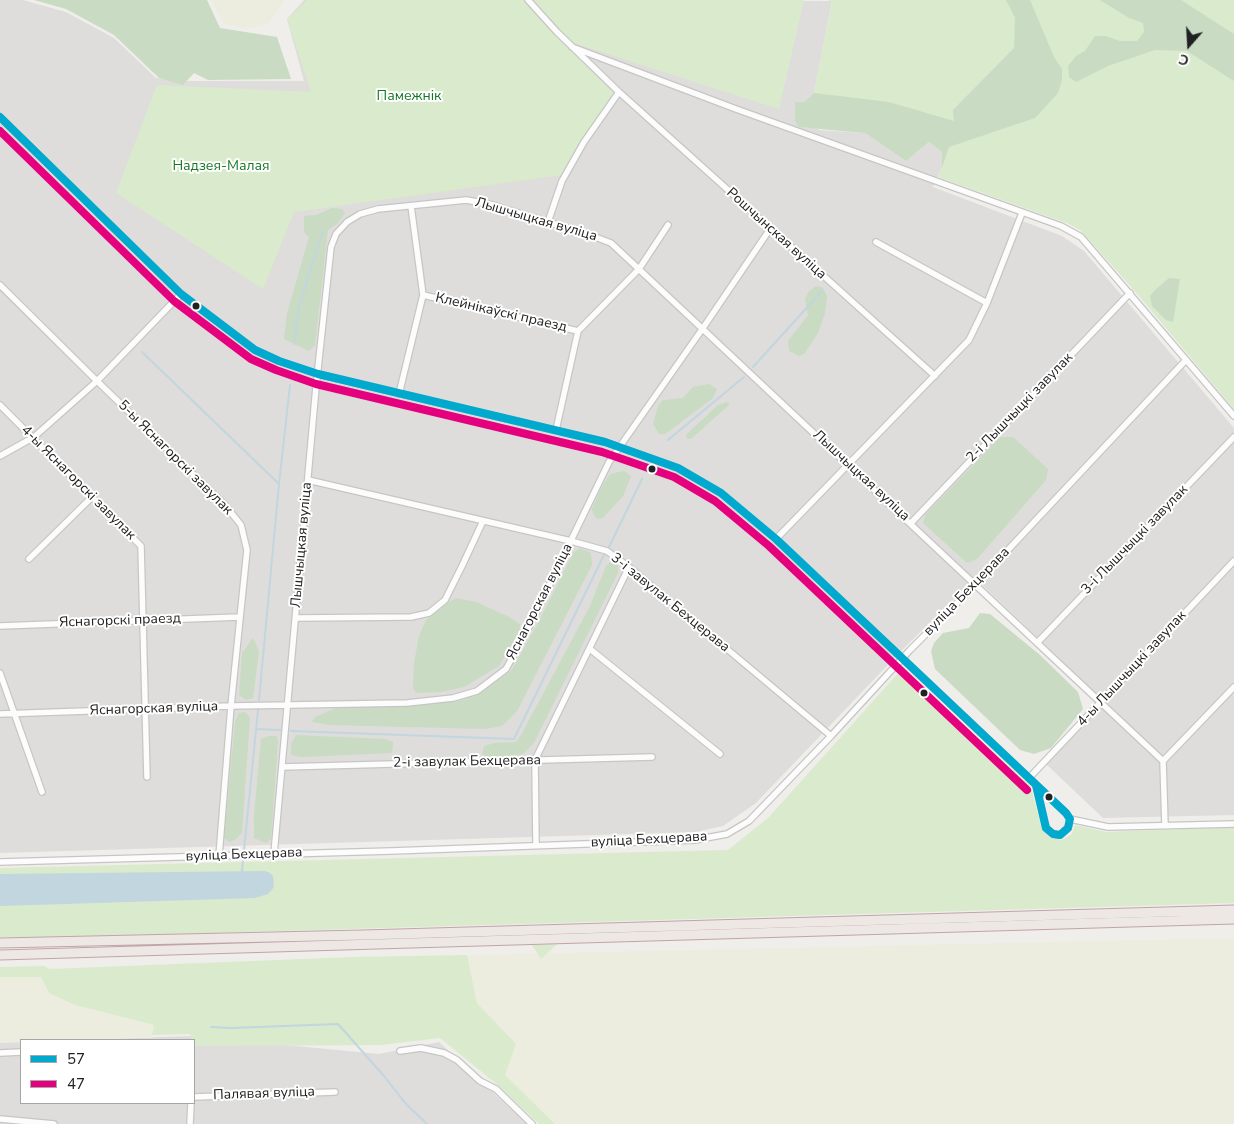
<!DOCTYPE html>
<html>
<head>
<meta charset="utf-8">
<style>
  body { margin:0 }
  #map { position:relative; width:1234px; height:1124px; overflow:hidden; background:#efeeea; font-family:"Nunito Sans",sans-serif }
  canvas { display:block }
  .legend { position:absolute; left:20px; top:1039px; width:175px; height:65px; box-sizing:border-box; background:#fff; border:1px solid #a6a6a6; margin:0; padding:6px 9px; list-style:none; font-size:15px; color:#212121 }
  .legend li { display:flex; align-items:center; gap:10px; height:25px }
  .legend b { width:25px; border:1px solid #a6a6a6 }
  .north { position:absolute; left:1164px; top:20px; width:50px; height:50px; -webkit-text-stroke:4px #fff; paint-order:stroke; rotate:199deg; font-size:14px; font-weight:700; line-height:20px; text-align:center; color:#212121 }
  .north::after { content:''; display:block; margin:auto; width:18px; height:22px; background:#212121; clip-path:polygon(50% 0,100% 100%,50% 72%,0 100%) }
</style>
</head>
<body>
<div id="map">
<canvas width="1234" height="1124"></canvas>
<ul class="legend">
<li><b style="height:6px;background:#00a9ce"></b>57</li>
<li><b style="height:6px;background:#e5007d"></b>47</li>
</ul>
<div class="north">С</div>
</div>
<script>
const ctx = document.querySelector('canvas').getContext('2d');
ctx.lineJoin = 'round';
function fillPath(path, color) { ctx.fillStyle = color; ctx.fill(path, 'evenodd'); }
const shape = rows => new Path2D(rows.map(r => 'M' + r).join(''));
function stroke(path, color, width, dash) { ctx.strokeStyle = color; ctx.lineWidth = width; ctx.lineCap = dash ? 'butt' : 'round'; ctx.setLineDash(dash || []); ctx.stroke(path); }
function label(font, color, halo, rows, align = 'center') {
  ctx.font = font + ' "Nunito Sans",sans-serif'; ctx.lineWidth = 4; ctx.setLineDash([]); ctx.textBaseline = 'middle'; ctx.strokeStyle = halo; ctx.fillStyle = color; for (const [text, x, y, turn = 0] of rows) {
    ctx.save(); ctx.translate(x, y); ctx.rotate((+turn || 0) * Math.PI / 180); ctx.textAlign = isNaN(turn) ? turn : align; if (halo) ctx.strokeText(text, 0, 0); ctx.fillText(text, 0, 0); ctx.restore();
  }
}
const residential = shape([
  [0,0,23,0,66,12,114,38,156,78,189,81,304,81,287,19,304,0,832,1,814,93,804,102,795,102,819,130,865,133,906,161,929,142,942,152,942,167,933,187,1062,236,1084,251,1234,428,1234,815,1103,818,1046,764,1106,703,975,578,903,649,756,803,723,826,695,832,0,853],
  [191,1036,379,1054,439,1042,527,1124,0,1124,0,1043,21,1042,21,1103,194,1103,194,1040,80,1040]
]);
const farmland = shape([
  [211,0,285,0,268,24,248,29,224,24],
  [1234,938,1234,1124,555,1124,505,1075,515,1044,477,1003,467,955],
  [0,977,42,977,75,1005,154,1025,152,1038,21,1040,21,1042,0,1043]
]);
const grass = shape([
  [308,0,804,0,779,109,558,38,615,95,562,175,294,212,263,289,116,193,157,85,311,92,287,19],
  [827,0,1234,0,1234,409,1134,290,1080,230,1067,223,938,177,942,167,942,152,929,142,906,161,865,133,799,127,795,121,795,102,804,102,814,93,832,2],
  [900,671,924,695,931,696,1030,785,1042,829,1049,837,1062,840,1072,834,1075,825,1106,832,1234,827,1234,903,44,938,0,937,0,868,728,850,769,817],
  [557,944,541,959,532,945],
  [467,955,477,1003,516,1044,505,1075,555,1124,539,1124,493,1081,440,1038,381,1045,194,1046,194,1040,192,1040,190,1034,152,1035,154,1025,75,1005,49,993,41,977,0,977,0,967,44,966,50,969,353,957]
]);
const forest = shape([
  [34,0,207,0,220,28,277,37,291,79,208,80,194,73,183,85,159,78,114,35,66,9],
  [1006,0,1030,0,1054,57,1062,69,1062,80,1058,93,1035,118,949,147,942,167,942,152,929,142,906,161,865,133,799,127,795,121,795,102,804,102,814,93,889,102,954,121,953,110,1014,48,1015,18],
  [1100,0,1181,0,1234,34,1234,81,1187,51,1155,50,1108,66,1076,82,1069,77,1068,66,1076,56,1085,51,1095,36,1106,36,1120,41,1137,41,1144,32,1143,23,1129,18],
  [332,208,342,209,345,213,338,223,328,230,315,345,309,351,284,339,287,313,309,237,304,232,304,216,316,215],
  [1169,278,1180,279,1173,322,1166,320,1152,306,1150,296,1155,290],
  [816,286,822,287,827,296,825,313,818,333,804,354,799,356,789,351,788,341,808,315,805,299,809,291],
  [709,384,717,389,713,398,665,434,659,434,653,424,658,406,663,400,683,398,693,387],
  [726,402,730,404,691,439,687,439,686,435,717,406],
  [1000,437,1013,437,1048,469,1046,480,977,559,967,563,923,523,925,515],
  [624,471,631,476,623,496,603,518,597,519,593,514,592,509,600,490,610,474],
  [580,548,591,553,592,565,517,711,502,726,485,729,329,725,312,722,315,717,336,708,414,706,462,700,484,690,511,671,538,623,573,553],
  [611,561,618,565,618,573,534,743,523,754,489,758,482,754,484,746,495,743,516,742,521,735,589,608,606,566],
  [456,598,476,602,509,617,520,624,520,630,499,666,464,687,441,692,416,693,413,688,414,663,419,636,426,620,449,602],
  [980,613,990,614,1040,655,1078,692,1083,709,1051,748,1034,754,1020,750,935,669,931,651,934,643,943,633,969,628],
  [253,638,259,651,253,698,246,700,239,695,242,653],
  [245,712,250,718,242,832,236,839,230,842,224,838,235,722,239,713],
  [296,735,385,739,393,742,392,753,301,757,291,755,291,744],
  [269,736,277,736,278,741,271,839,266,843,254,838,254,815,261,739]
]);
const water = shape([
  [265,871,270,873,273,876,274,887,268,894,255,898,0,906,0,874]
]);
const stream = shape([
  [294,344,299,306,323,231],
  [142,352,279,484,259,700],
  [753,367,822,291],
  [668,440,744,377],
  [279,484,290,385],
  [609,547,642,479],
  [256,729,281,730],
  [291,731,514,739,604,555],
  [244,850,258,710],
  [242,871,243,860],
  [211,1027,231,1028,338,1024,384,1076,406,1104,427,1124]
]);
const minor = shape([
  [528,0,557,32,619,92,935,376],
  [572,47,736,109,1061,226,1081,237,1234,416],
  [0,117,181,294,255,350,279,361,318,374,605,442,678,468,721,493,776,539,1066,813,1070,819,1068,828,1060,835,1053,834,1046,828,1036,785],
  [548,222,562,181,584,142,619,92],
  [876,242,987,303],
  [0,285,97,381,225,505,241,525,247,550,231,706,219,856],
  [423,295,578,331],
  [399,394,423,295,411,206],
  [0,405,141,546,147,777],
  [556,430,578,331,639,269,668,225],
  [0,456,34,437,97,381,181,294],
  [308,480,571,541,607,551,629,567,831,736],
  [911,523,1130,293],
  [776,539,969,340,987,303,1022,213],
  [29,559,92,497],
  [296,618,411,617,429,613,445,600,462,566,483,521],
  [0,626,239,617],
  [1037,643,1234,437],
  [590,649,720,754],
  [0,673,42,792],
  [0,714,231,706,407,703,453,698,477,691,506,669,530,625,609,462,703,328,770,229],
  [282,767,652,757],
  [1029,778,1234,561],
  [1070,819,1108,827,1234,824],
  [1165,826,1163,761,1234,687],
  [536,845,535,760,629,567],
  [274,854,316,387,331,247,336,234,347,222,360,214,378,209,466,200,489,204,590,235,611,243,1163,761],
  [0,862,391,851,695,840,727,834,749,821,831,736,910,650,976,584,1186,360],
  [400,1051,421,1048,444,1053,457,1060,480,1081,496,1089,532,1124],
  [0,1053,21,1052],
  [194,1097,335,1092],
  [0,1119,54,1124],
  [190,1124,191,1103]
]);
const trunk = shape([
  [0,943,363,935,1234,910],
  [0,955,1234,919]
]);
const bus1 = shape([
  [0,117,181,294,255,350,279,361,318,374,605,442,678,468,721,493,776,539,1066,813,1070,819,1068,828,1060,835,1053,834,1046,828,1036,785]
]);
const bus2 = shape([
  [0,131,174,301,251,359,276,370,316,384,602,452,674,477,715,501,769,546,1027,790]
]);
const markers = [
  [196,306,4.5,"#212121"],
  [652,469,4.5,"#212121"],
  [924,693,4.5,"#212121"],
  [1049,797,4.5,"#212121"]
];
const parkNames = [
  ["Памежнік",409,97],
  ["Надзея-Малая",221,167]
];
const streetNames = [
  ["Лышчыцкая вуліца",536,220,16],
  ["Рошчынская вуліца",776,234,42],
  ["Клейнікаўскі праезд",501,313,13],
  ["2-і Лышчыцкі завулак",1020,408,-46],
  ["5-ы Яснагорскі завулак",175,458,45],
  ["Лышчыцкая вуліца",861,476,43],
  ["4-ы Яснагорскі завулак",78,483,45],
  ["3-і Лышчыцкі завулак",1135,540,-46],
  ["Лышчыцкая вуліца",302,545,-85],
  ["вуліца Бехцерава",967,592,-46],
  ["Яснагорская вуліца",540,602,-63],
  ["3-і завулак Бехцерава",670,603,39],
  ["Яснагорскі праезд",120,621,-2],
  ["4-ы Лышчыцкі завулак",1132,669,-47],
  ["Яснагорская вуліца",154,709,-2],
  ["2-і завулак Бехцерава",467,762,-1],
  ["вуліца Бехцерава",649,840,-3],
  ["вуліца Бехцерава",244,855,-2],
  ["Палявая вуліца",264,1094,-2]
];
fillPath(residential, '#dedddb');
fillPath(farmland, '#eceddf');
fillPath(grass, '#daeacc');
fillPath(forest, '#c9dbc2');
fillPath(water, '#c1d6df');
stroke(stream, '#c1d6df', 2);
stroke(minor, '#c6c6c4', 8);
stroke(trunk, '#c1a4aa', 11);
stroke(minor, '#fdfcfc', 5.5);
stroke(trunk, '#eee8e4', 9);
stroke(bus1, '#00a9ce', 8);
stroke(bus2, '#e5007d', 8);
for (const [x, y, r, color] of markers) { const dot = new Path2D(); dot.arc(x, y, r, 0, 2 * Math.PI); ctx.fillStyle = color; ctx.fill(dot); stroke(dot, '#fff', 2); }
label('14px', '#167826', '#fff', parkNames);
label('14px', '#212121', '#fff', streetNames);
</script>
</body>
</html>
